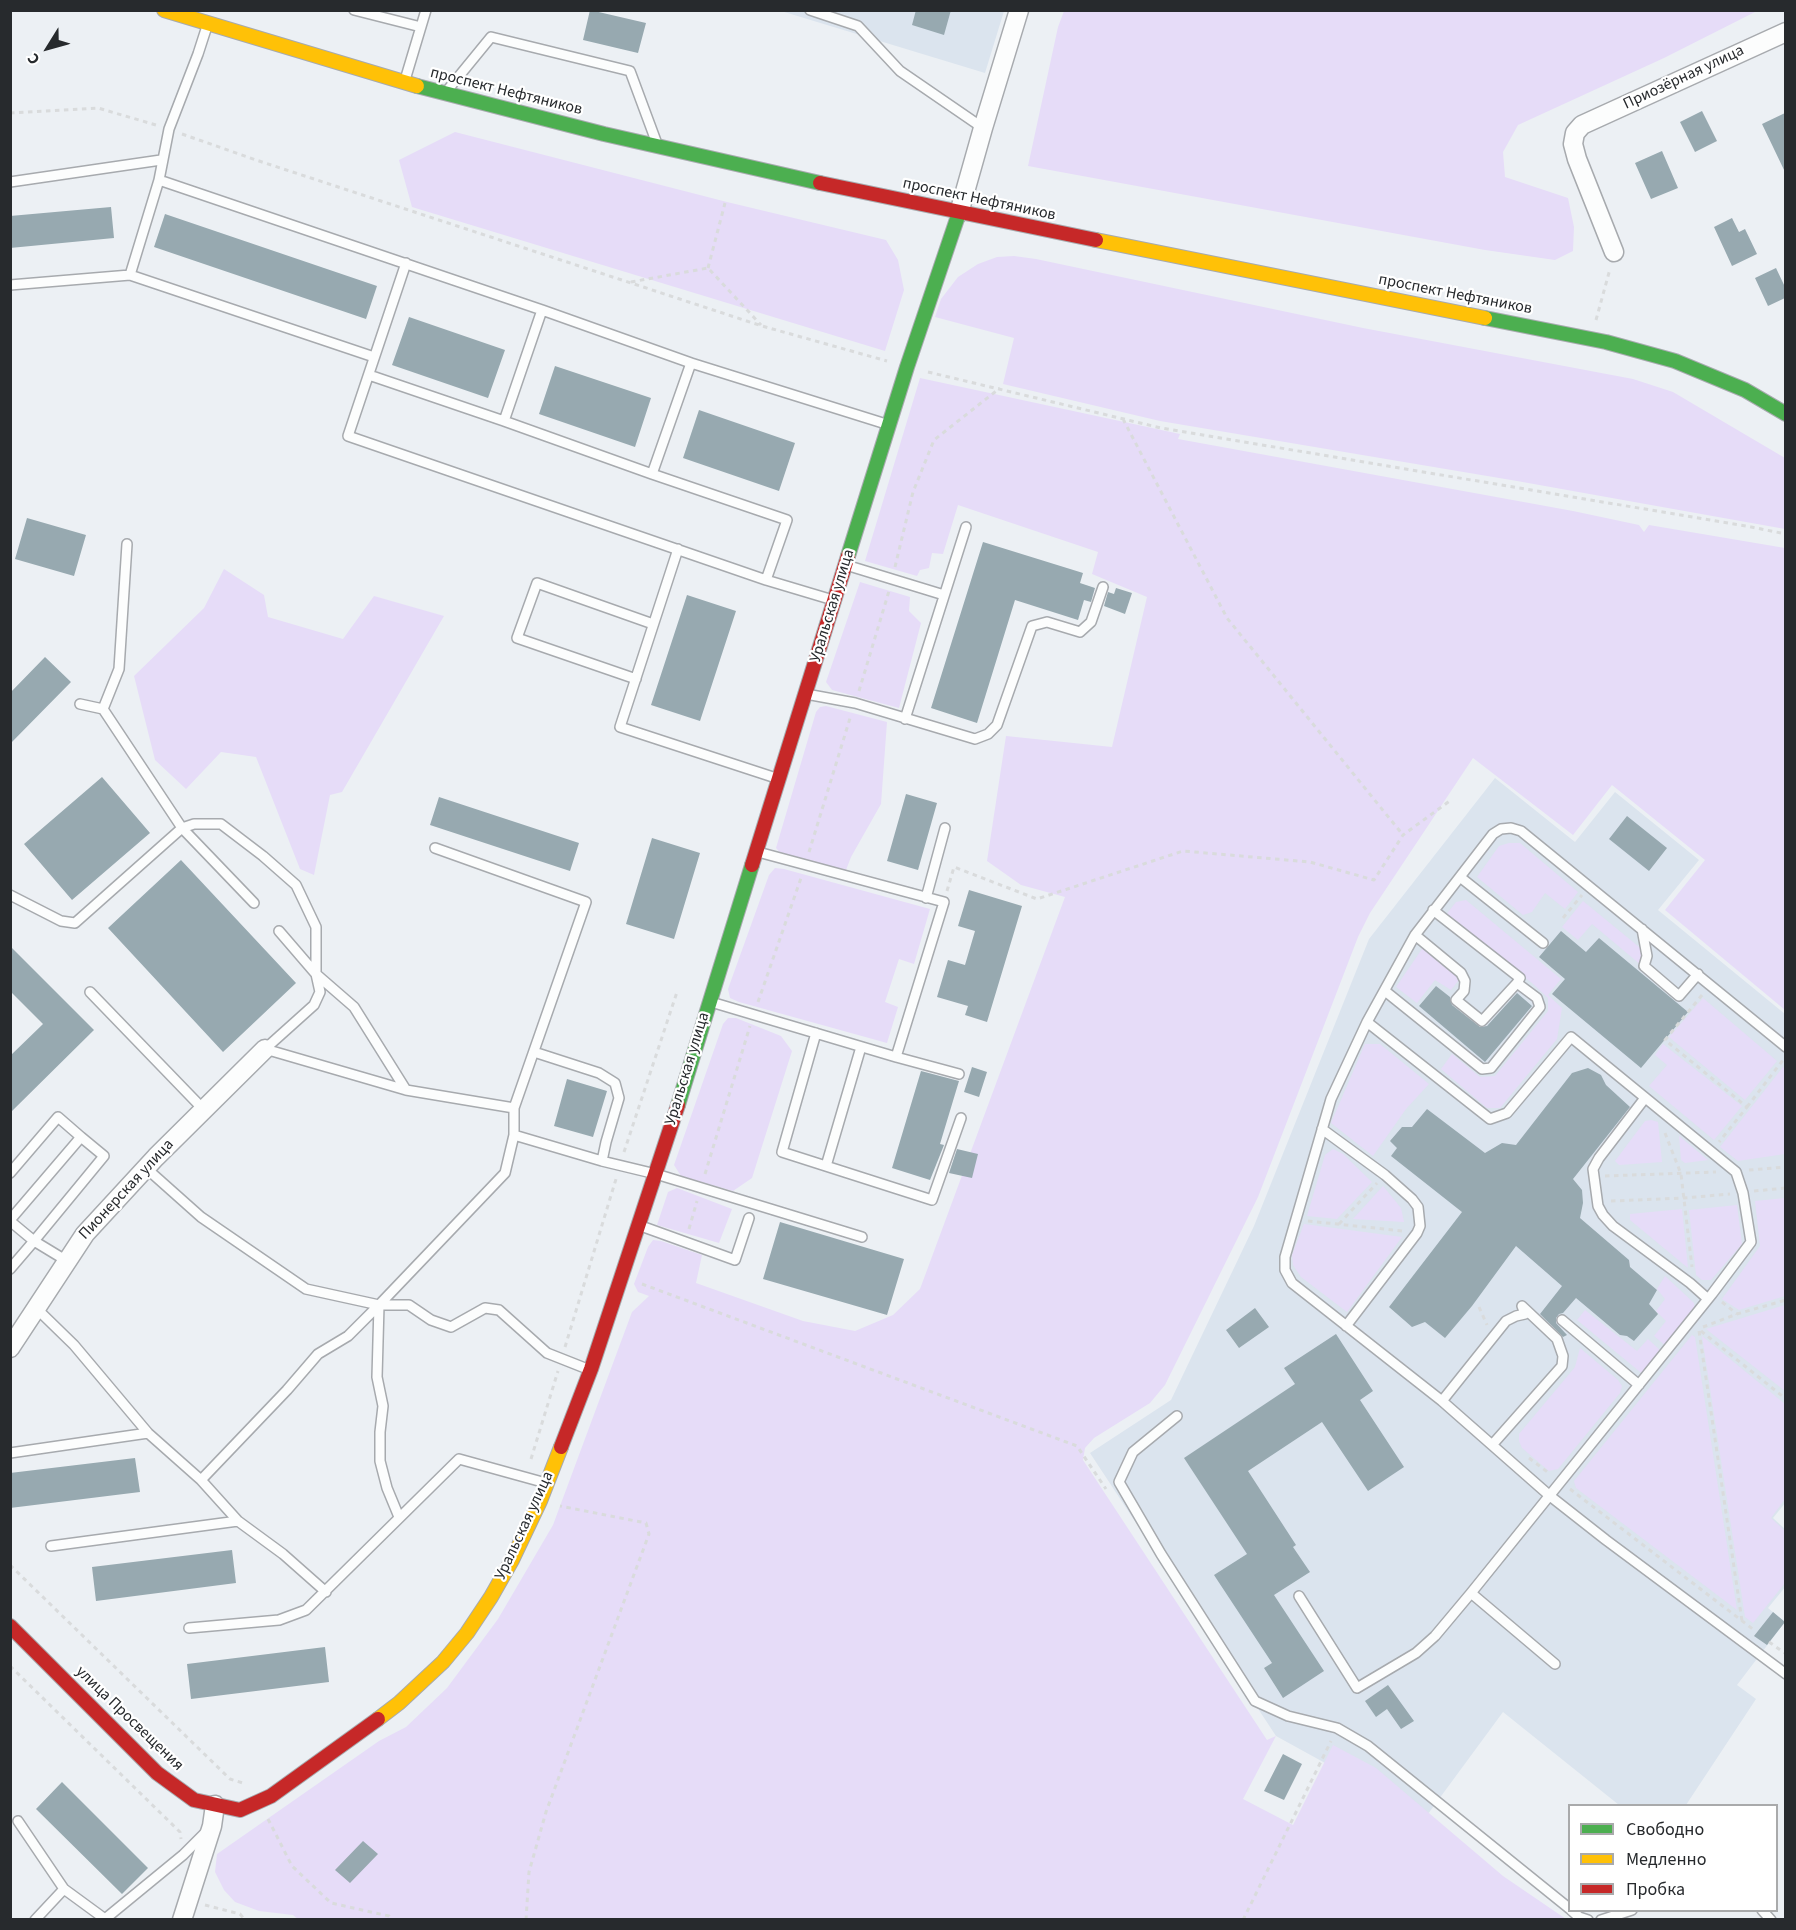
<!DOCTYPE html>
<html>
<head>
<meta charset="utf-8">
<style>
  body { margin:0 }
  #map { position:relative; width:1796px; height:1930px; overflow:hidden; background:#ecf0f4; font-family:"Source Sans 3",sans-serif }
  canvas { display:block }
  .frame { position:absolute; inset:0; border:12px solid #272a2d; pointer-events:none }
  .legend { position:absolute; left:1568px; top:1804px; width:210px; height:108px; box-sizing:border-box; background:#fff; border:2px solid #a9aaab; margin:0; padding:8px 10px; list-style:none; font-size:18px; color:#272a2d }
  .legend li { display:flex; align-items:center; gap:12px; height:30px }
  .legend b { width:30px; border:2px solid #a9aaab }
  .north { position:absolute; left:18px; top:18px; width:60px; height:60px; -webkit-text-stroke:4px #fff; paint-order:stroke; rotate:233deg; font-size:16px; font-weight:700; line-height:24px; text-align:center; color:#272a2d }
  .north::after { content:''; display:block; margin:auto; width:21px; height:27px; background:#272a2d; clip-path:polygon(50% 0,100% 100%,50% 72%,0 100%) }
</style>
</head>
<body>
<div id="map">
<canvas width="1796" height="1930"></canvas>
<div class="frame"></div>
<ul class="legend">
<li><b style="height:8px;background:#4caf50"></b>Свободно</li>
<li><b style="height:8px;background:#ffc107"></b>Медленно</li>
<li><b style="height:8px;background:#c62828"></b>Пробка</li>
</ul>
<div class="north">С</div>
</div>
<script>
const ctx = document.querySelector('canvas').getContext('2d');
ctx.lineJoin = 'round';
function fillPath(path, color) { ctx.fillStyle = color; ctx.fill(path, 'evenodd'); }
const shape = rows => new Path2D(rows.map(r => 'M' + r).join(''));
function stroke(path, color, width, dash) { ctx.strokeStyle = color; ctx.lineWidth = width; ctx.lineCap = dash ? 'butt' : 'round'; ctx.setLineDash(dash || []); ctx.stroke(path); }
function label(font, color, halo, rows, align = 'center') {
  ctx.font = font + ' "Source Sans 3",sans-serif'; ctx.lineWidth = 4.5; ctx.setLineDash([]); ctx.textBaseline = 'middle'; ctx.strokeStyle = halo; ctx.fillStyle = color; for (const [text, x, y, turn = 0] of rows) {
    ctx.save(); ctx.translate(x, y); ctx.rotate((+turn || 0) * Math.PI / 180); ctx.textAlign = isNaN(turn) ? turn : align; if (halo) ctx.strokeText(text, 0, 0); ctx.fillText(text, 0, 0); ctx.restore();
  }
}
const built = shape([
  [781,11,1004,11,985,73],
  [1495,778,1575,842,1615,792,1699,860,1658,910,1785,1014,1786,1502,1773,1518,1785,1529,1786,1586,1768,1608,1785,1622,1737,1685,1756,1699,1686,1805,1619,1805,1503,1712,1425,1818,1276,1736,1090,1453,1171,1400,1254,1226,1369,939]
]);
const green = shape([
  [1064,11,1064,10,1757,11,1664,58,1518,125,1503,152,1505,177,1568,198,1574,227,1573,251,1555,260,1485,250,1028,166,1058,27],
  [455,132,727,202,886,240,898,260,904,290,885,351,412,207,399,160],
  [1014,256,1036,259,1363,328,1633,379,1673,392,1785,458,1785,529,1517,481,1160,421,1003,384,1014,338,935,317,941,299,958,277,978,264,997,257],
  [920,378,1180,434,1178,439,1573,511,1639,525,1644,532,1649,525,1785,548,1785,1010,1665,910,1705,860,1612,785,1573,835,1473,758,1370,913,1358,937,1258,1197,1165,1385,1150,1403,1094,1438,1085,1448,1083,1460,1267,1740,1276,1736,1243,1799,1293,1825,1333,1745,1376,1768,1503,1876,1566,1919,299,1920,293,1915,259,1911,235,1902,224,1890,215,1872,217,1854,379,1741,406,1727,447,1688,498,1619,553,1525,632,1312,649,1296,638,1292,634,1284,648,1247,653,1240,661,1241,702,1255,696,1283,803,1321,855,1331,893,1315,920,1289,1065,897,1021,885,987,861,1006,736,1112,747,1147,597,1092,574,1098,552,958,505,943,554,932,553,929,568,920,570,917,576,865,561],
  [224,569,264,595,268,617,343,639,374,596,444,616,342,792,330,795,314,875,300,869,256,757,221,752,186,789,155,760,134,676,204,608],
  [860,582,910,597,909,611,921,623,899,708,832,690,826,682],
  [826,706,887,722,881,804,851,857,846,870,837,869,783,856,776,848,816,712,820,707],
  [1509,843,1520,843,1578,892,1565,909,1545,893,1532,912,1523,915,1477,877,1499,846],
  [775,868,784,869,930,909,914,964,899,959,885,1002,898,1007,887,1043,739,1002,730,998,728,989,769,875],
  [1466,900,1561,979,1548,995,1562,1008,1557,1039,1500,1108,1487,1108,1441,1069,1452,1054,1480,1077,1495,1076,1548,1011,1548,998,1532,983,1445,916,1456,902],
  [1583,901,1644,951,1641,965,1592,924,1578,940,1562,927],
  [1424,946,1462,976,1451,990,1435,980,1417,1003,1396,987],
  [1703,998,1777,1061,1745,1100,1669,1037],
  [728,1018,736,1018,781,1036,792,1051,752,1178,733,1191,681,1176,674,1165,723,1024],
  [1365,1044,1380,1044,1429,1084,1406,1109,1373,1156,1331,1123],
  [1663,1044,1742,1106,1714,1140,1649,1086,1667,1065,1655,1055],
  [1783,1067,1786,1069,1785,1154,1738,1161,1720,1147],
  [1651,1120,1658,1122,1662,1162,1619,1165,1615,1161,1645,1121],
  [1679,1136,1708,1160,1685,1163,1681,1160],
  [1333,1149,1343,1154,1372,1182,1337,1219,1307,1216,1325,1155],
  [1383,1186,1401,1208,1404,1222,1353,1219],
  [677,1188,732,1209,719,1243,657,1225,668,1192],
  [1785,1198,1785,1296,1739,1310,1722,1299,1760,1246,1755,1201],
  [1737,1205,1742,1244,1711,1280,1702,1280,1696,1275,1689,1210],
  [1682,1209,1688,1268,1630,1220,1630,1214],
  [1304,1224,1402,1237,1347,1312,1301,1277,1293,1265,1292,1255],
  [1665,1276,1694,1303,1695,1311,1667,1347,1654,1336,1666,1321,1656,1311,1665,1299,1657,1289],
  [1785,1305,1786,1305,1785,1391,1706,1329],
  [1585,1310,1637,1351,1648,1339,1662,1352,1645,1376,1577,1320],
  [1692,1335,1695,1337,1737,1610,1576,1488,1574,1481],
  [1702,1336,1785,1404,1785,1499,1771,1518,1785,1531,1785,1583,1753,1623,1745,1617],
  [1580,1348,1618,1380,1622,1386,1620,1393,1558,1469,1549,1471,1522,1448,1519,1441,1519,1434,1575,1367]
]);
const building = shape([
  [590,10,646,23,638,53,583,40],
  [916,10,951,10,944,35,912,25],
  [1702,111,1717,141,1695,152,1680,122],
  [1785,113,1785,172,1762,124],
  [1662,151,1678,188,1651,199,1635,163],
  [111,207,114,238,10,248,10,216],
  [165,214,377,286,366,319,154,247],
  [1732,218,1739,232,1745,229,1757,254,1732,266,1714,227],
  [1776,268,1785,287,1785,298,1768,306,1755,278],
  [409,317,505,350,488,398,392,365],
  [555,366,651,398,635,447,539,414],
  [699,410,795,443,779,491,683,458],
  [27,518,86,535,74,576,15,559],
  [983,542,1083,573,1080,583,1095,588,1091,602,1084,600,1078,620,1015,600,977,723,931,708],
  [1116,588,1132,593,1125,614,1104,606,1108,592,1114,594],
  [687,595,736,611,700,721,651,705],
  [45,657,71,682,10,744,10,693],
  [102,777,150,833,72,900,24,844],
  [906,794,937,803,918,870,887,861],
  [439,797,579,843,570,871,430,825],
  [1627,816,1667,848,1649,871,1609,839],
  [652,838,700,853,674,939,626,924],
  [181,860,296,983,223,1052,108,928],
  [969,890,1022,906,987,1022,965,1015,968,1006,937,997,948,960,965,965,975,931,958,926],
  [1561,931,1586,952,1599,938,1688,1012,1641,1068,1552,994,1565,979,1539,957],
  [10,946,94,1030,10,1113,10,1056,43,1024,10,991],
  [1436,986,1450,997,1452,1005,1480,1027,1487,1026,1517,993,1532,1006,1485,1062,1419,1006],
  [972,1067,987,1072,979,1097,964,1092],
  [1588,1068,1601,1075,1606,1085,1630,1107,1573,1179,1582,1190,1583,1203,1580,1218,1629,1260,1630,1267,1657,1290,1649,1304,1658,1314,1634,1341,1627,1336,1620,1335,1576,1298,1563,1313,1559,1314,1556,1318,1556,1323,1567,1335,1563,1337,1540,1314,1562,1286,1516,1246,1472,1306,1445,1338,1425,1322,1412,1327,1389,1307,1462,1212,1391,1156,1397,1148,1390,1141,1402,1127,1412,1127,1427,1109,1485,1153,1502,1143,1516,1145,1572,1073],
  [921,1071,959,1081,940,1144,944,1145,930,1180,892,1168],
  [567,1079,607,1091,593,1137,554,1126],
  [957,1149,978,1154,972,1178,949,1173],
  [780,1222,904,1259,887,1315,763,1279],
  [1255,1308,1269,1327,1239,1348,1226,1330],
  [1336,1334,1373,1391,1360,1400,1404,1467,1368,1491,1322,1422,1248,1471,1296,1545,1293,1547,1310,1572,1274,1595,1324,1671,1283,1698,1264,1668,1272,1663,1214,1575,1247,1554,1184,1458,1295,1384,1284,1368],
  [135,1458,140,1492,10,1508,10,1473],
  [232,1550,236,1583,96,1601,92,1567],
  [1773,1612,1785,1622,1767,1645,1754,1636],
  [325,1647,329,1682,191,1699,187,1664],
  [1388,1685,1414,1721,1401,1729,1387,1709,1376,1717,1365,1701],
  [1283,1754,1302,1764,1284,1800,1264,1791],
  [62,1782,148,1868,122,1894,36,1809],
  [363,1841,378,1854,350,1883,335,1870]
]);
const path = shape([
  [10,113,98,108,156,125],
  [182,134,256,160,762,326,887,361],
  [708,268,725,203],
  [631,282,708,268,761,325],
  [1596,320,1610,269],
  [928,372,1161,428,1746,526,1786,534],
  [1123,419,1227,618,1403,835],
  [895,567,913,492,934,440,1000,388],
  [859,691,889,591],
  [809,852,851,715],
  [947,891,954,867,1037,899,1183,851,1310,862,1374,880,1403,835,1451,800],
  [1563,918,1582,895],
  [1702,995,1665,1040,1747,1107,1719,1142],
  [758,1002,801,878],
  [1747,1107,1783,1060],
  [1665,1133,1681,1174,1692,1267],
  [624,1152,677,992],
  [1749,1170,1786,1167],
  [705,1174,750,1026],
  [1605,1176,1716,1172],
  [1754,1191,1786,1188],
  [1611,1201,1684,1198,1730,1194],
  [1308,1221,1403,1231],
  [1339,1224,1377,1183],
  [689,1229,697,1201],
  [642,1284,1077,1446,1106,1489],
  [1722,1302,1737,1314],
  [1479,1307,1487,1325],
  [1703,1327,1737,1314,1786,1300],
  [1699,1331,1742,1621],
  [1701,1331,1786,1399],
  [565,1347,616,1179],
  [1529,1458,1550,1474],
  [531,1459,558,1371],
  [1570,1489,1754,1630],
  [10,1565,230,1779,246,1784],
  [1769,1642,1786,1654],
  [10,1666,180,1832,181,1839],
  [268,1819,292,1866,331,1903,389,1916,391,1920],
  [205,1905,240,1914,245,1920],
  [526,1920,529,1872,546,1812,649,1534,646,1523,560,1506],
  [1243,1920,1331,1741]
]);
const lane = shape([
  [354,10,421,27],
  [810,10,858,26,900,71,983,128],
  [405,80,426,10],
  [446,92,491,37,630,71,656,141],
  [159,180,542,310,504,421,369,375],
  [10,182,161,160],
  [406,263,348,436,766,580,787,520,652,474],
  [130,275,159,180,169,129,198,54,208,23],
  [10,285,130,275,374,357],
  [691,363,886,424],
  [504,421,652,474,691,363,542,310],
  [678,549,620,727,776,778],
  [846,565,944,595],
  [766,580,833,600],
  [636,679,517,638,537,583,653,624],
  [806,694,855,703,975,739,988,734,997,725,1032,626,1047,622,1080,632,1091,622,1103,587],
  [80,704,103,709,182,828,254,903],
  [103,709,119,669,127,544],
  [905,719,966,527],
  [1460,877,1543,943],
  [10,895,61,921,75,923,182,828,194,824,221,824,263,856,296,885,316,927,316,974,320,992,314,1005,265,1049],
  [926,898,945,828],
  [1642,929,1647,956,1644,966,1679,996,1698,974],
  [279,931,316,974,354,1007,406,1090],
  [1415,935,1461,973,1465,981,1464,991,1456,1000,1482,1021,1517,983,1520,978,1433,910],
  [1385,991,1482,1069,1491,1068,1540,1007,1537,998,1517,983],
  [90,992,204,1110],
  [711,1002,896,1057,944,902,758,852],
  [816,1033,782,1152,932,1200,961,1118],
  [1786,1047,1521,831,1511,828,1501,829,1493,834,1415,935,1367,1022,1331,1099,1285,1257,1285,1270,1292,1283,1442,1401,1550,1496,1606,1540,1786,1674],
  [265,1049,406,1090,514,1108],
  [534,1052,599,1073,615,1083,619,1098,606,1142,602,1161],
  [896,1057,959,1074],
  [1645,1098,1599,1158,1593,1169,1598,1206,1603,1215,1613,1226,1690,1283,1708,1299],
  [1322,1129,1385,1175,1412,1199,1418,1207,1420,1226,1417,1233,1346,1326],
  [514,1135,602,1161,656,1174,862,1237],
  [826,1166,861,1047],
  [146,1168,201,1217,306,1289,379,1305],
  [10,1173,58,1117,81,1137,10,1220],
  [10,1221,34,1241,104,1156,81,1137],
  [641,1226,735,1260,749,1218],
  [10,1269,34,1241,67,1261],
  [36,1308,74,1345,148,1433,201,1480,238,1521,283,1554,326,1592],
  [1562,1320,1639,1385],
  [1442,1401,1506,1321,1516,1316,1525,1314,1522,1306,1557,1339,1563,1356,1562,1366,1492,1445],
  [1177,1416,1133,1452,1119,1482,1161,1554,1255,1701,1288,1716,1337,1728,1368,1746,1570,1909],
  [10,1453,148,1433],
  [201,1480,287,1390,318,1354,348,1336,379,1305,409,1305,431,1320,451,1327,485,1308,499,1310,547,1353,590,1370],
  [399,1517,387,1488,380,1461,380,1432,383,1406,377,1377,379,1305,505,1173,514,1135,514,1108,586,902,435,848],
  [51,1546,238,1521],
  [1471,1593,1555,1664],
  [1299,1596,1357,1688,1416,1653,1435,1636,1471,1593,1712,1294,1751,1242,1743,1193,1736,1172,1571,1037,1507,1113,1490,1119,1367,1022],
  [189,1628,279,1620,306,1610,459,1459,546,1483],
  [18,1821,64,1889,105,1919,183,1855,206,1832],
  [1571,1910,1579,1917,1588,1920],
  [1762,1910,1771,1920],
  [35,1920,64,1889],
  [1601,1920,1632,1910]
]);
const street = shape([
  [959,213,983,128,1019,10],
  [1614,252,1577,159,1573,144,1575,133,1582,125,1786,32],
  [10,1348,85,1234,156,1157,265,1049],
  [182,1920,212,1826,215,1805]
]);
const fast = shape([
  [417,86,604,134,820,183],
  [1485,318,1606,342,1675,361,1745,390,1786,414],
  [848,556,907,367,959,213],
  [678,1105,752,865]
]);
const slow = shape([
  [164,10,417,86],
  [1096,240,1485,318],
  [378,1719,399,1703,443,1662,467,1633,491,1597,512,1560,540,1501,561,1447]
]);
const jam = shape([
  [820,183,1096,240],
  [752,865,848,556],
  [561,1447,591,1369,678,1105],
  [10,1626,157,1773,194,1800,240,1810,271,1796,378,1719]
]);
const streetNames = [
  ["Приозёрная улица",1684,78,-25],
  ["проспект Нефтяников",506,92,14],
  ["проспект Нефтяников",979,200,12],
  ["проспект Нефтяников",1455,295,11],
  ["Уральская улица",833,606,-73],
  ["Уральская улица",688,1069,-73],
  ["Пионерская улица",127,1190,-47],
  ["Уральская улица",525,1526,-65],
  ["улица Просвещения",129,1719,44]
];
fillPath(built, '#dbe4ee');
fillPath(green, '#e6dcf8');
fillPath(building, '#97a9b0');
stroke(lane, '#a7aaae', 12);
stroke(street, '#a7aaae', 21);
stroke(fast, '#a7aaae', 16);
stroke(slow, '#a7aaae', 16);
stroke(jam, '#a7aaae', 16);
stroke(path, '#d9dbdc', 3, [4.5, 4.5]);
stroke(lane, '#fcfdfd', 9);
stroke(street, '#fcfdfd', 18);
stroke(fast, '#4caf50', 14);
stroke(slow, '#ffc107', 14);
stroke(jam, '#c62828', 14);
label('16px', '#272a2d', '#fff', streetNames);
</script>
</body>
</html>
